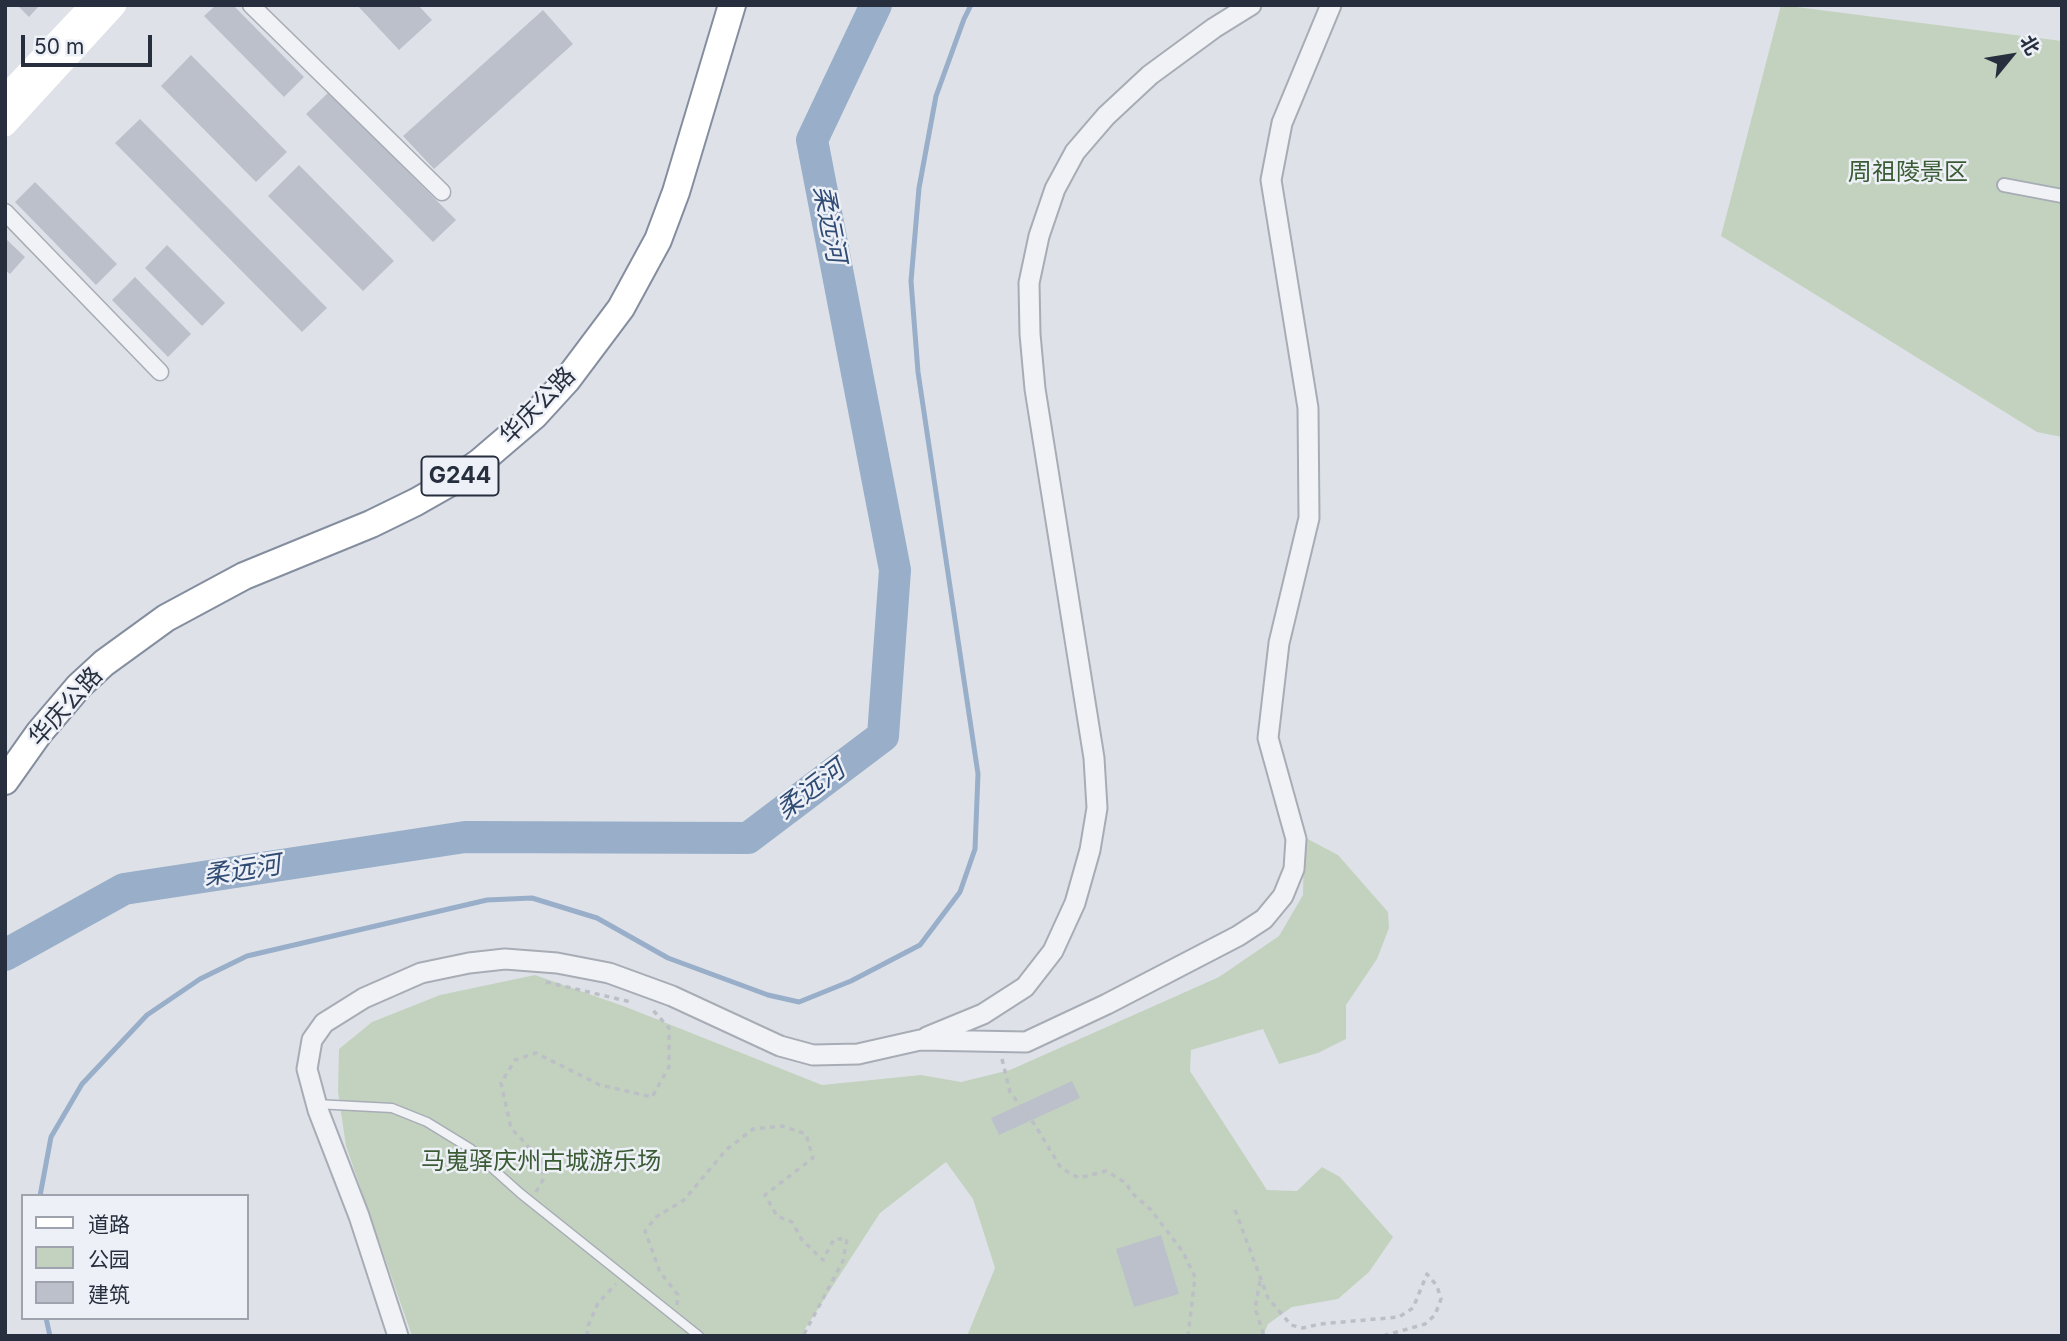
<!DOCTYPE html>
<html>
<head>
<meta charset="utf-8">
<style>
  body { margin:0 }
  #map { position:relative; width:2067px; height:1341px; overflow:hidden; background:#dee2e8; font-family:Inter,"Noto Sans SC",sans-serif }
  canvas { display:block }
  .frame { position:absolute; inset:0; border:7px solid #272f3f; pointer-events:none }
  .legend { position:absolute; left:21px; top:1194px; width:228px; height:126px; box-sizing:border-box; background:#edf0f6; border:2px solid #9ea3ad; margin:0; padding:9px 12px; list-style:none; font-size:21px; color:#272f3f }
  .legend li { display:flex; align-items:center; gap:14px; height:35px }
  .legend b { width:35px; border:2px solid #9ea3ad }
  .north { position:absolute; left:1976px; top:21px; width:70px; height:70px; -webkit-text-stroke:5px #edf0f6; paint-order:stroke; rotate:60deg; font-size:19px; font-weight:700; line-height:28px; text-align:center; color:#272f3f }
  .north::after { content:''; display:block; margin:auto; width:24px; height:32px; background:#272f3f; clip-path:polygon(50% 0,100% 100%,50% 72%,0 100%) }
  .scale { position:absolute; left:21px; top:35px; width:131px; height:32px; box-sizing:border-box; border:4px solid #272f3f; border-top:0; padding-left:9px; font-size:21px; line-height:24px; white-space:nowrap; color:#272f3f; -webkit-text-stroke:5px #edf0f6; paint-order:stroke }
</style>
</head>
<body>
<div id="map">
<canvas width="2067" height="1341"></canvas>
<div class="frame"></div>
<ul class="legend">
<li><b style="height:9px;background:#fff"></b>道路</li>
<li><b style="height:19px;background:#c3d2bf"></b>公园</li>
<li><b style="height:19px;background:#bbc0cb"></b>建筑</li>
</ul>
<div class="north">北</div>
<div class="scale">50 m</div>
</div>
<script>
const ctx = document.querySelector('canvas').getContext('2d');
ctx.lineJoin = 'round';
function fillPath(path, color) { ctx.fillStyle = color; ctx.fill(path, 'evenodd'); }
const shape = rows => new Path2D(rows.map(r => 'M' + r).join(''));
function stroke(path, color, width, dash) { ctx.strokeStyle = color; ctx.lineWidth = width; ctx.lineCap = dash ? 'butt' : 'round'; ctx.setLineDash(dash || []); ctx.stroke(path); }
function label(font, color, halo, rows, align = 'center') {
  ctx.font = font + ' Inter,"Noto Sans SC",sans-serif'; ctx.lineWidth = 5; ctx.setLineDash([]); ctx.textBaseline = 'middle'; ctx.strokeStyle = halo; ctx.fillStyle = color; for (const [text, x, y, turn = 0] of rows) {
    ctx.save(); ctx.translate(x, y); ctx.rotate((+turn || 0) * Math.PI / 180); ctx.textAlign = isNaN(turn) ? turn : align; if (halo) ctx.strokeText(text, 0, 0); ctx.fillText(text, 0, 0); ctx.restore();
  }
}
const green = shape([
  [1781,5,2062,41,2062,437,2037,432,1721,236],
  [1304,837,1338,855,1388,912,1389,928,1377,959,1346,1005,1346,1039,1318,1053,1279,1064,1263,1029,1191,1050,1190,1071,1267,1190,1297,1191,1322,1167,1340,1177,1393,1237,1369,1272,1338,1299,1292,1307,1268,1324,1263,1336,967,1336,995,1268,973,1199,946,1162,880,1213,803,1332,805,1336,412,1336,346,1146,338,1092,339,1049,372,1022,440,995,535,975,626,1007,822,1085,921,1075,961,1082,1010,1070,1219,977,1279,936,1303,895]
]);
const stream = shape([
  [40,1196,51,1137,82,1084,147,1015,200,979,247,956,487,900,532,898,597,918,668,958,768,995,799,1002,851,981,920,945,960,892,975,849,978,774,918,372,911,281,919,188,936,96,964,19,971,5],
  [46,1318,50,1336]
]);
const river = shape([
  [5,955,124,889,465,837,748,838,883,736,895,570,812,140,876,5]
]);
const building = shape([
  [21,5,40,5,29,17,19,7],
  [216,5,233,5,304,77,284,97,204,16],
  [357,5,418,5,432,20,399,50],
  [543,10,573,44,434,169,403,136],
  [191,55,287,152,256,182,161,86],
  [329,92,456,220,433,242,306,114],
  [140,119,327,308,302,332,115,143],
  [299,165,394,261,363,291,268,196],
  [35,182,117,264,96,285,15,202],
  [5,238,25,257,10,274,5,270],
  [167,245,225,303,202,326,145,268],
  [135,277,191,334,168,357,112,300],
  [1072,1081,1080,1098,999,1135,991,1118],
  [1161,1235,1179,1294,1134,1307,1116,1249]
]);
const path = shape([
  [546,982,631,1002],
  [1002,1059,1010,1092,1035,1125,1061,1168,1079,1178,1106,1171,1126,1183,1132,1193,1151,1210,1183,1252,1195,1277,1188,1336],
  [536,1192,544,1178,541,1160,511,1128,501,1083,515,1060,536,1053,600,1085,652,1097,669,1067,669,1028,651,1008],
  [1235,1210,1268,1298,1291,1325,1303,1328,1320,1324,1399,1317,1413,1308,1427,1274,1437,1286,1441,1299,1435,1315,1425,1324,1383,1336],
  [1260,1281,1255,1308,1264,1336],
  [677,1305,678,1295,660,1272,645,1231,656,1217,684,1200,726,1150,753,1129,782,1126,806,1134,813,1158,765,1195,777,1216,792,1222,802,1240,823,1260,834,1239,847,1239,843,1261,803,1336],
  [587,1336,588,1326,598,1303,616,1284]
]);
const service = shape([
  [316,1104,392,1108,427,1122,471,1149,520,1193,699,1336]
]);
const pedestrian = shape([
  [2004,185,2062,196]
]);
const minor = shape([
  [251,5,442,192],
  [5,212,160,372]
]);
const tertiary = shape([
  [927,1037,983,1014,1025,987,1053,951,1075,903,1090,850,1097,808,1094,758,1035,389,1030,334,1029,283,1039,236,1055,189,1075,152,1106,116,1150,75,1214,28,1251,5],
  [398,1336,359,1216,318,1110,307,1069,312,1040,324,1023,364,998,421,973,469,963,505,959,557,963,609,973,672,996,780,1046,813,1055,858,1054,920,1040,1026,1042,1107,1004,1238,936,1264,919,1283,896,1294,869,1296,839,1268,738,1279,643,1309,518,1308,408,1271,180,1282,123,1331,5]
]);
const secondary = shape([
  [5,97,92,5],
  [5,125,115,5]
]);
const trunk = shape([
  [5,781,39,733,79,686,104,663,166,618,244,576,371,524,416,502,453,481,480,462,535,415,567,380,621,308,658,240,676,192,732,5]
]);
const shields = [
  [460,476,77]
];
const shieldNames = [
  ["G244",460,476]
];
const parkNames = [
  ["周祖陵景区",1908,173],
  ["马嵬驿庆州古城游乐场",541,1162]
];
const streetNames = [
  ["华庆公路",538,406,-46],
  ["华庆公路",66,707,-48]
];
const waterNames = [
  ["柔远河",829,224,79],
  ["柔远河",811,790,-37],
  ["柔远河",242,871,-9]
];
fillPath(green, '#c3d2bf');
stroke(stream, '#98aec9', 5);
stroke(river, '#98aec9', 32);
fillPath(building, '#bbc0cb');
stroke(service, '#a7acb5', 11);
stroke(pedestrian, '#a7acb5', 16);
stroke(minor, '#a7acb5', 19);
stroke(tertiary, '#a7acb5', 23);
stroke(trunk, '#858e9f', 30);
stroke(path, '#bcbfc6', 3.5, [5, 5]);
stroke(service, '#f1f2f6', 8);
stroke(pedestrian, '#f1f2f6', 12);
stroke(minor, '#f1f2f6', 16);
stroke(tertiary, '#f1f2f6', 19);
stroke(secondary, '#fff', 23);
stroke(trunk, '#fff', 26);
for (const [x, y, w] of shields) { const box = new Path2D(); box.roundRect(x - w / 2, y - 19.5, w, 39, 5); ctx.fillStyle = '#edf0f6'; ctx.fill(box); stroke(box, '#272f3f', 2); }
label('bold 23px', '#272f3f', null, shieldNames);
label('24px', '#3a5b34', '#edf0f6', parkNames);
label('24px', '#272f3f', '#edf0f6', streetNames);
label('italic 26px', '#304c74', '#edf0f6', waterNames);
</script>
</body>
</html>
